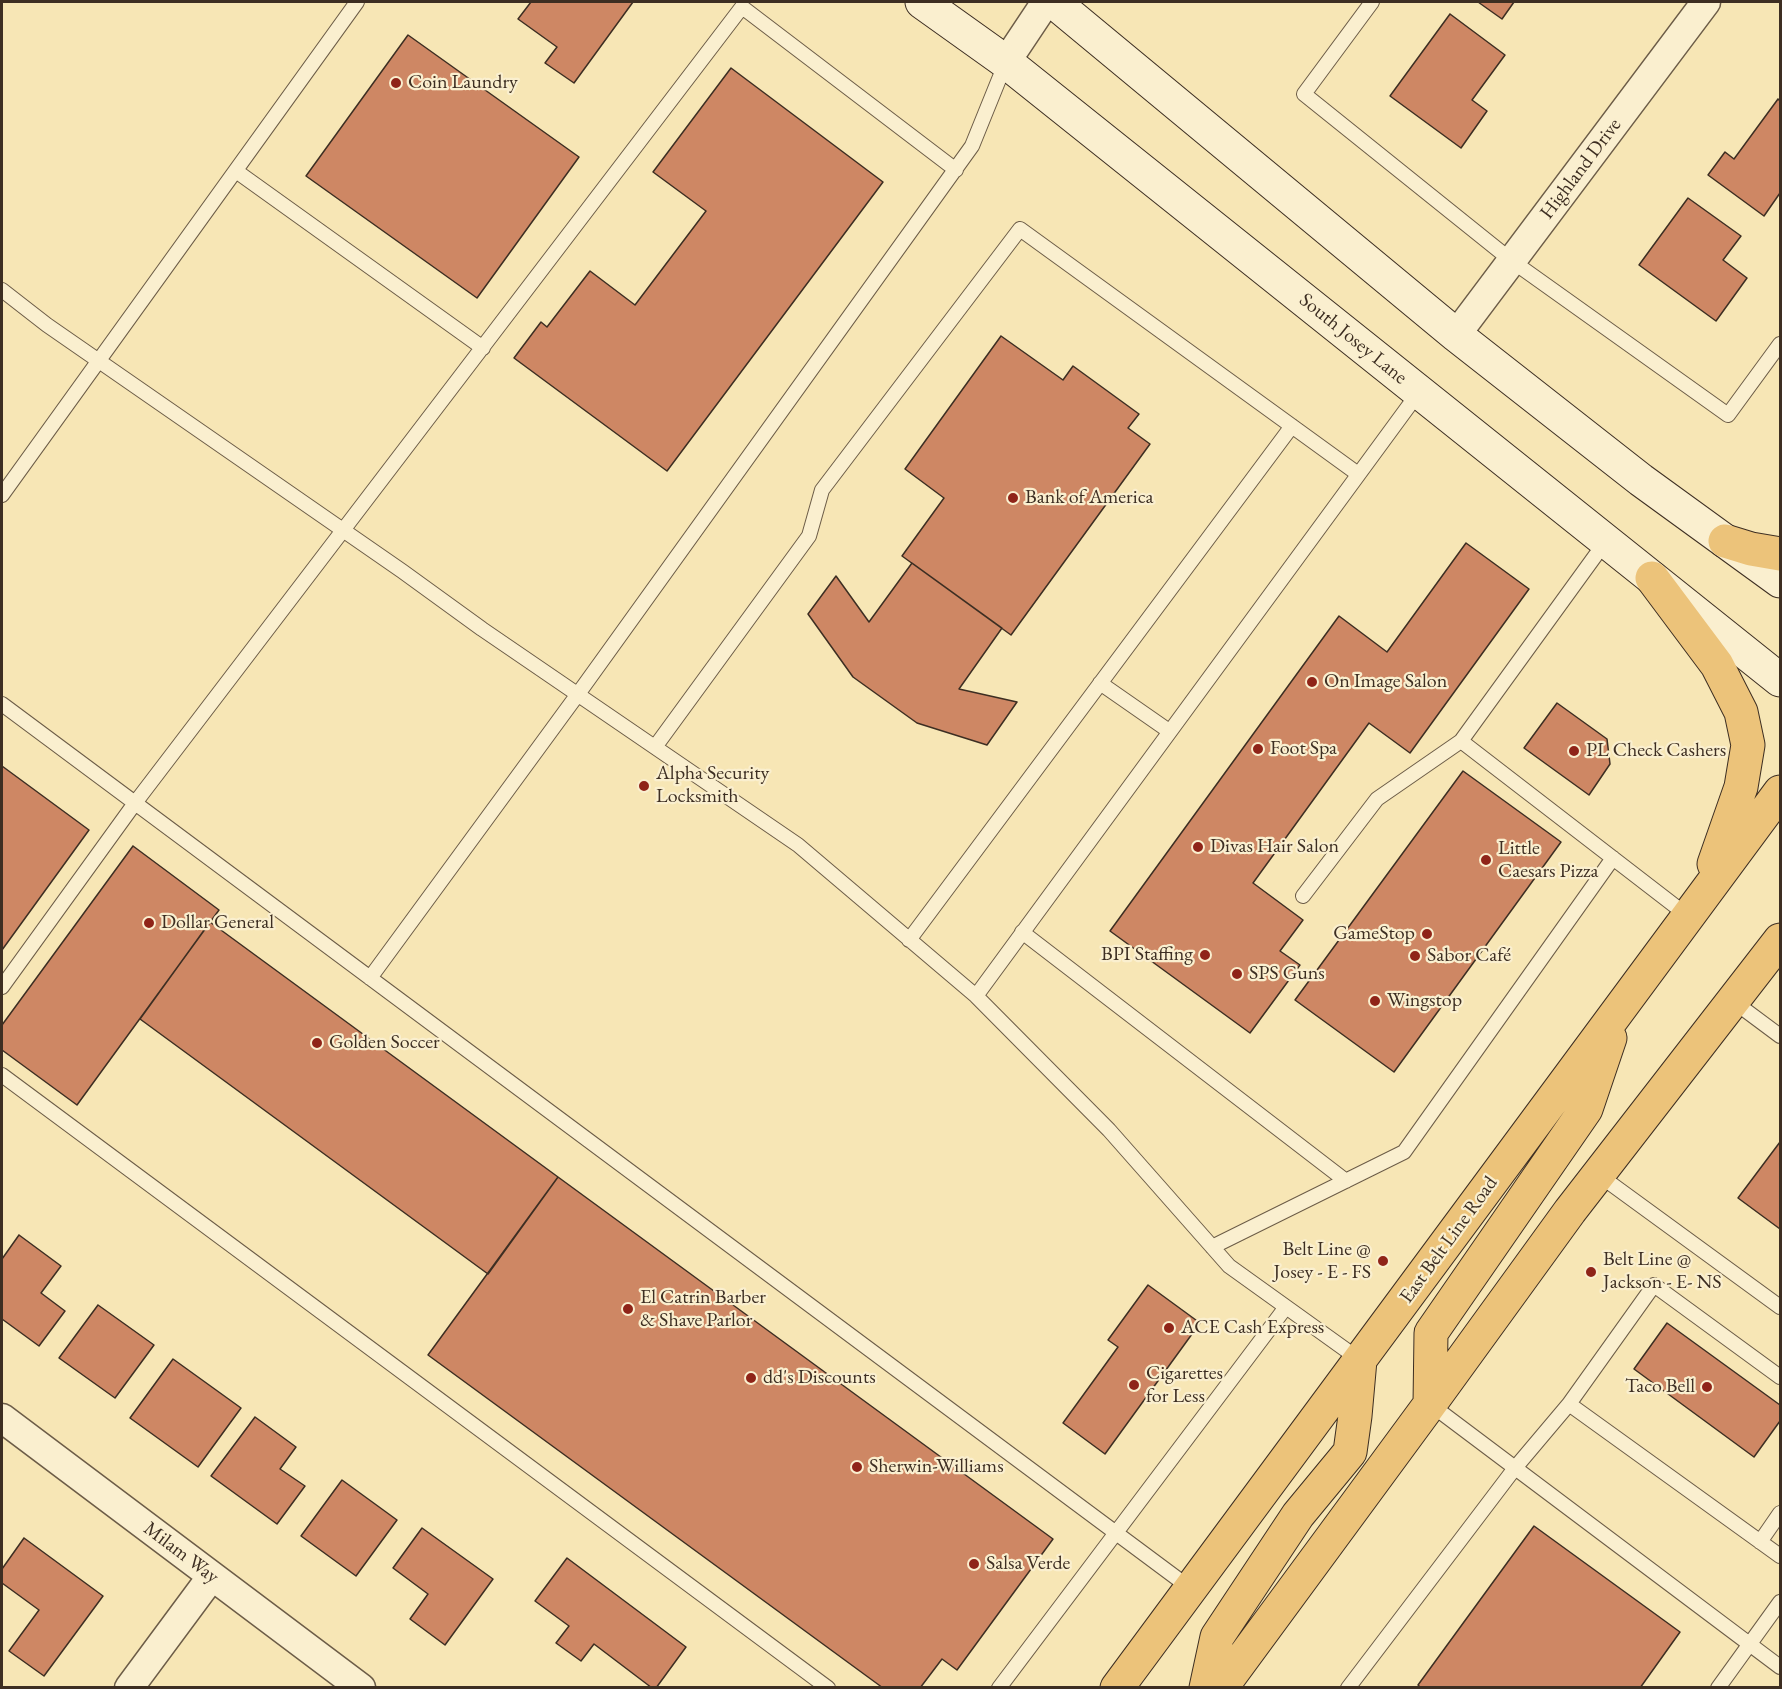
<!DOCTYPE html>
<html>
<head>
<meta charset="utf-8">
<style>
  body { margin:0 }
  #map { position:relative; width:1782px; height:1689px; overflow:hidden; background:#f7e6b5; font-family:"EB Garamond",serif }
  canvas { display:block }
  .frame { position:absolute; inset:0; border:3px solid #3d2e22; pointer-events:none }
</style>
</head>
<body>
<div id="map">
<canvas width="1782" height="1689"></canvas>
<div class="frame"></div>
</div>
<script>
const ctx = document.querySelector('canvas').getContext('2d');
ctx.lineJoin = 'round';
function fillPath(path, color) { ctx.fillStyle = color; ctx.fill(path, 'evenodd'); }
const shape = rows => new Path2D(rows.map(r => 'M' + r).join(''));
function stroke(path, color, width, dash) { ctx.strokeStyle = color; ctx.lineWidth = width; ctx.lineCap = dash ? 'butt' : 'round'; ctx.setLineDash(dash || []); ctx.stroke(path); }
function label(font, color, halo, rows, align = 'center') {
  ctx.font = font + ' "EB Garamond",serif'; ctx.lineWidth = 4.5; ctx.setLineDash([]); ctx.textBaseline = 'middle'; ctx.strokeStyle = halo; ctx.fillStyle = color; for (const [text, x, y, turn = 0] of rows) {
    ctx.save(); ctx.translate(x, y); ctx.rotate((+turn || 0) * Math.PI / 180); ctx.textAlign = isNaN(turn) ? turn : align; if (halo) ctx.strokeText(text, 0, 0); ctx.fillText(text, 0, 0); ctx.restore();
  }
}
const building = shape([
  [531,2,633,2,574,83,545,63,557,47,518,19,531,2],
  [1478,2,1514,2,1502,19,1478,2],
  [1450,14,1505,55,1472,100,1487,111,1461,148,1390,96,1450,14],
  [408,35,579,157,477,298,306,176,408,35],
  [731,68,883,182,667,471,514,358,541,322,547,327,590,271,635,305,706,211,653,172,731,68],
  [1778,99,1780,101,1780,193,1764,216,1708,175,1725,152,1734,159,1778,99],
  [1688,198,1741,236,1723,260,1747,278,1716,321,1639,265,1688,198],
  [1001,336,1063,380,1073,366,1139,414,1128,428,1150,444,1011,635,902,556,944,498,905,469,1001,336],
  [1466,543,1529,589,1410,753,1369,723,1253,883,1303,920,1280,951,1300,965,1250,1033,1110,931,1339,616,1387,652,1466,543],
  [912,563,1002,628,959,689,1017,702,987,745,917,723,853,677,808,614,836,576,869,622,912,563],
  [1557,703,1607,739,1610,764,1589,795,1524,748,1557,703],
  [2,766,89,830,2,950,2,766],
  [1463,771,1561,842,1394,1072,1295,1000,1463,771],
  [133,846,219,910,77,1105,2,1050,2,1025,133,846],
  [210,922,558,1177,488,1274,140,1019,210,922],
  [1780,1142,1780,1229,1738,1198,1780,1142],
  [558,1177,1053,1539,957,1670,942,1659,920,1688,883,1688,428,1355,558,1177],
  [19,1235,61,1266,41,1293,65,1311,39,1346,2,1319,2,1259,19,1235],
  [1148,1285,1200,1323,1105,1454,1063,1423,1118,1347,1108,1340,1148,1285],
  [98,1305,154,1345,115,1398,59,1358,98,1305],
  [1667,1323,1780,1405,1780,1421,1754,1457,1634,1369,1667,1323],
  [173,1359,241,1408,198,1467,130,1418,173,1359],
  [255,1417,296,1447,280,1469,305,1486,277,1524,211,1476,255,1417],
  [342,1480,397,1520,356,1576,301,1536,342,1480],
  [1534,1526,1680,1632,1640,1688,1421,1688,1418,1685,1534,1526],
  [422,1528,493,1579,445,1645,410,1619,428,1594,393,1568,422,1528],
  [24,1538,103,1596,44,1676,9,1651,39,1610,2,1583,2,1569,24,1538],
  [567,1558,686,1647,656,1688,652,1688,594,1644,581,1661,556,1643,569,1626,535,1601,567,1558]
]);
const service = shape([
  [1372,2,1304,94,1512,261,1728,415,1780,344],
  [236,171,483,348],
  [2,290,47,325,402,571,482,629,798,845,976,996,1109,1130,1229,1266,1360,1360],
  [2,495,357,2],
  [1606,541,1461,741,1688,916],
  [1100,683,1169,731],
  [2,704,1190,1588],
  [655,747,809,536,822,490,1020,229,1358,474],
  [1303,896,1377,799,1461,741],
  [1022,932,1346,1181],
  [909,940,1292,426],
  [370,978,578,694,972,146,1006,62],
  [2,987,135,803,742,7,956,170],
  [976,996,1419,392],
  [1733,1001,1780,1036],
  [2,1075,828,1688],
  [1599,1175,1780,1307],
  [1212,1247,1404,1152,1613,858],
  [1430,1404,1780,1667],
  [1569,1404,1654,1285,1780,1377],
  [1760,1542,1780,1513],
  [999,1688,1286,1307],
  [1348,1688,1515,1468,1569,1404,1780,1556],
  [1718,1688,1780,1602]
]);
const minor = shape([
  [1006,62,1046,2],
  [1456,335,1706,2],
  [2,1418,361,1688],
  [129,1688,212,1576]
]);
const secondary = shape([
  [922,2,1006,62,1780,680],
  [1054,2,1456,335,1641,480,1780,581]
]);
const primary = shape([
  [1725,541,1751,549,1780,554],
  [1652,578,1717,665,1741,712,1748,745,1741,787,1714,864],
  [1430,1404,1431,1333,1586,1109,1610,1038],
  [1117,1688,1780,792],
  [1206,1688,1217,1637,1298,1515,1350,1452,1355,1416,1360,1360],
  [1221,1688,1430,1404,1570,1211,1780,940]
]);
const markers = [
  [396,83,6,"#8f2418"],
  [1013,498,6,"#8f2418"],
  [1312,682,6,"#8f2418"],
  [1258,749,6,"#8f2418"],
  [1574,751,6,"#8f2418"],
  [644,786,6,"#8f2418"],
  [1198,847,6,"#8f2418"],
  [1486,860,6,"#8f2418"],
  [149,923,6,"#8f2418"],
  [1427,934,6,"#8f2418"],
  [1205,955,6,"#8f2418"],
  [1415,956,6,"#8f2418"],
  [1237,974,6,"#8f2418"],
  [1375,1001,6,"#8f2418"],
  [317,1043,6,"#8f2418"],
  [1383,1261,6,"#8f2418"],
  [1591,1272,6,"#8f2418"],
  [628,1309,6,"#8f2418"],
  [1169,1328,6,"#8f2418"],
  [751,1378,6,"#8f2418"],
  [1134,1385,6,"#8f2418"],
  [1707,1387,6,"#8f2418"],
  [857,1467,6,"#8f2418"],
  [974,1564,6,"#8f2418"]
];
const poiNames = [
  ["Coin Laundry",408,83],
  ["Bank of America",1025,498],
  ["On Image Salon",1324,682],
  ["Foot Spa",1270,749],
  ["PL Check Cashers",1586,751],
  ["Alpha Security",656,774],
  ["Locksmith",656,797],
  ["Divas Hair Salon",1210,847],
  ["Little",1498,849],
  ["Caesars Pizza",1498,872],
  ["Dollar General",161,923],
  ["GameStop",1415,934,"right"],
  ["BPI Staffing",1193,955,"right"],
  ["Sabor Café",1427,956],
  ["SPS Guns",1249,974],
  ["Wingstop",1387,1001],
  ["Golden Soccer",329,1043],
  ["Belt Line @",1371,1250,"right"],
  ["Josey - E - FS",1371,1273,"right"],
  ["Belt Line @",1603,1260],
  ["Jackson - E- NS",1603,1283],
  ["El Catrin Barber",640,1298],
  ["& Shave Parlor",640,1321],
  ["ACE Cash Express",1181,1328],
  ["Cigarettes",1146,1374],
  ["for Less",1146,1397],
  ["dd's Discounts",763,1378],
  ["Taco Bell",1695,1387,"right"],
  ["Sherwin-Williams",869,1467],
  ["Salsa Verde",986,1564]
];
const streetNames = [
  ["Highland Drive",1581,169,-53],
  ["South Josey Lane",1353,339,39],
  ["East Belt Line Road",1449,1240,-54],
  ["Milam Way",181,1553,37]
];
fillPath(building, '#ce8764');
stroke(building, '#3d2e22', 1.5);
stroke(service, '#6c5c47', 16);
stroke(minor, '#6c5c47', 31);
stroke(secondary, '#3d2e22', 35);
stroke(primary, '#3d2e22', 35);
stroke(service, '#faefcf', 14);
stroke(minor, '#faefcf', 28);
stroke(secondary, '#faefcf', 33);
stroke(primary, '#ecc37a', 33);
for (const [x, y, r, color] of markers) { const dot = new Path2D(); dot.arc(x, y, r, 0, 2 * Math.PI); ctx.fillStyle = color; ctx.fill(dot); stroke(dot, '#faefcf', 2); }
label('20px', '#3d2e22', '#faefcf', poiNames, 'left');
label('20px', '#3d2e22', '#faefcf', streetNames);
</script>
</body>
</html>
